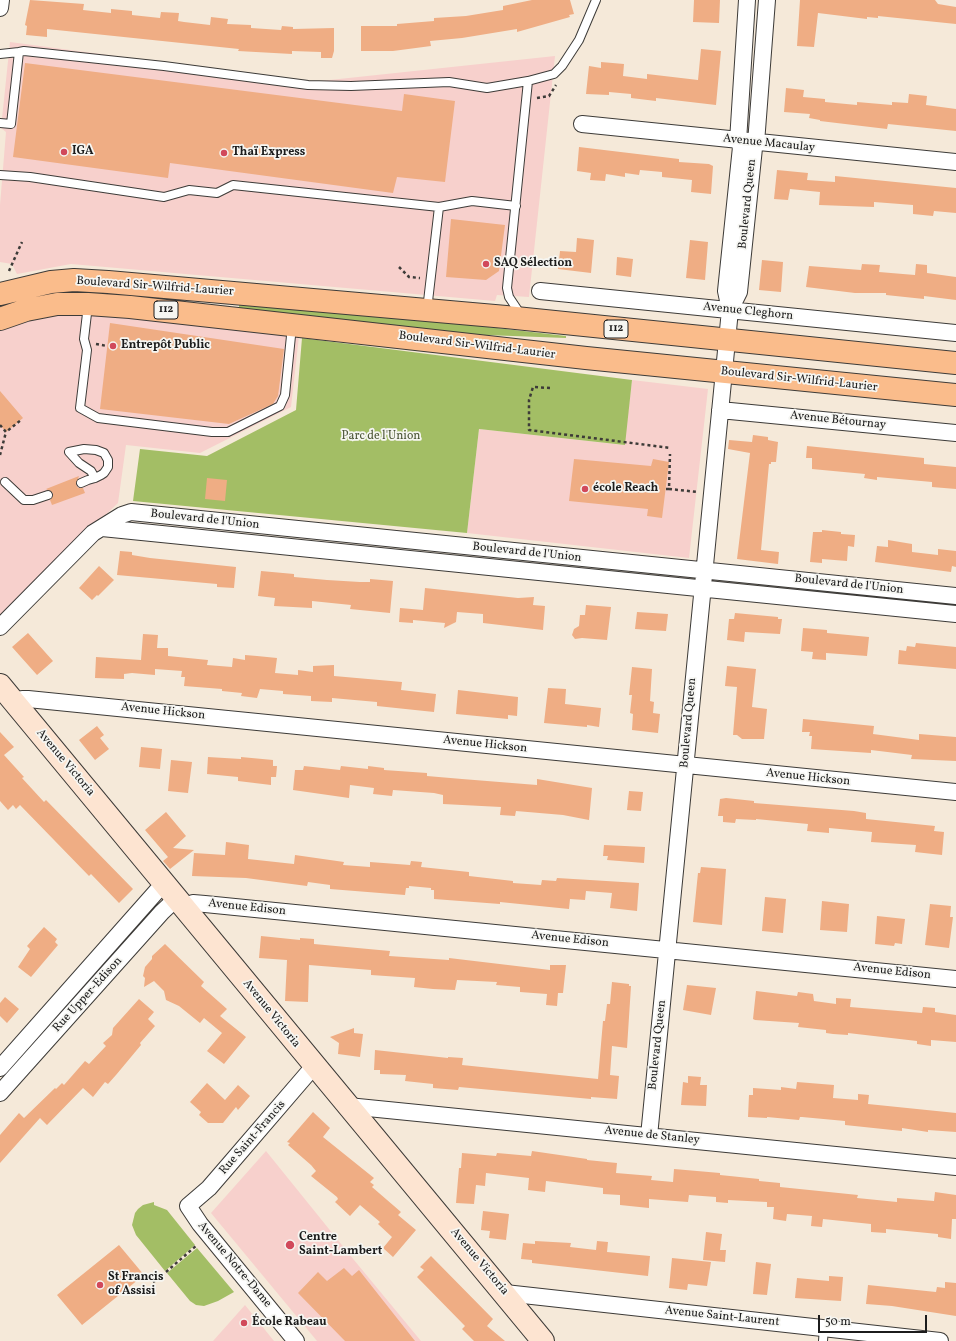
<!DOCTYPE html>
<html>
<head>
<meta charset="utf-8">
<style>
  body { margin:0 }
  #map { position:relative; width:956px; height:1341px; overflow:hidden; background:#f5e9d9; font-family:Vollkorn,serif }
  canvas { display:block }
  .scale { position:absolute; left:818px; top:1315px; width:109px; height:18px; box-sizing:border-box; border:2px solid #1c1c1c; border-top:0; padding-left:5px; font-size:12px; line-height:14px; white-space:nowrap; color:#1c1c1c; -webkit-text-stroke:3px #f6f6f2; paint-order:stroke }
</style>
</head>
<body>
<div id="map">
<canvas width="956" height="1341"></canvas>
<div class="scale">50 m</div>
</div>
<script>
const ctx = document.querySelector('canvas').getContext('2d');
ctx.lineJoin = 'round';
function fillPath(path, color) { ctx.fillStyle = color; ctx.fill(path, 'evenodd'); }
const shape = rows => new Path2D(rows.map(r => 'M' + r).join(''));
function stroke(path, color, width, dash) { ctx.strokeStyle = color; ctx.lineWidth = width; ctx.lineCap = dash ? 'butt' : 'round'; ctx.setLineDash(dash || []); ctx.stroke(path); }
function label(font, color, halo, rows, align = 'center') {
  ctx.font = font + ' Vollkorn,serif'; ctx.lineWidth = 3.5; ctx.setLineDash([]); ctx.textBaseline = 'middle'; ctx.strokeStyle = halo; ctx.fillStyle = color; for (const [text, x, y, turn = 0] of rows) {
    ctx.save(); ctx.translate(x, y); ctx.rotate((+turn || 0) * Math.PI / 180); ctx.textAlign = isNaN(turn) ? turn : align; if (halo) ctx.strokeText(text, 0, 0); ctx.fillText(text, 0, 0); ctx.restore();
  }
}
const built = shape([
  [10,42,311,82,555,56,529,297,497,295,495,301,71,264,17,274,12,264,0,262,0,205,6,132,1,128],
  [90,312,299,336,291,407,200,453,126,445,118,503,0,617,0,331,3,330,2,327,33,317],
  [632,380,708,389,689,558,467,533,479,429,624,445],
  [266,1151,354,1260,421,1341,317,1341,211,1213],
  [245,1305,274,1341,213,1341]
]);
const green = shape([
  [239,305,454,323,566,336,566,338,459,334,239,309],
  [302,338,632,380,625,445,479,429,467,533,133,501,140,449,207,456,296,410],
  [154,1202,154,1205,167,1210,195,1245,165,1271,136,1235,132,1225,135,1213,138,1209,143,1205],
  [197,1248,234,1292,218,1301,204,1306,196,1305,190,1301,167,1273]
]);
const building = shape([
  [30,0,84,4,83,10,111,13,111,9,132,11,132,15,160,18,161,12,179,13,178,21,184,22,210,25,211,17,228,19,227,24,251,25,251,28,281,30,282,26,293,27,293,29,334,28,334,51,332,58,321,58,321,52,292,51,292,54,238,51,239,49,47,29,47,37,26,35,27,26,25,25],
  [532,0,570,0,574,14,569,15,570,17,517,32,517,29,462,38,430,41,431,46,393,51,361,51,361,26,397,26,397,24,434,21,434,18,466,16,503,10,503,6],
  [694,0,720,0,719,23,693,22],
  [800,0,935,0,938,4,956,7,956,24,878,16,878,18,867,17,867,19,818,13,814,47,797,46],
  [701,49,721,51,716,105,656,98,656,101,631,98,631,94,609,92,609,95,586,94,589,66,601,68,601,62,624,64,623,76,647,79,647,74,698,80],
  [25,63,402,111,404,94,455,101,445,182,397,177,393,193,170,163,168,178,13,157],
  [786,88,804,90,803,97,825,99,825,102,857,105,857,102,892,105,892,102,908,103,909,94,927,96,926,105,956,109,956,131,888,124,887,129,820,121,820,120,809,118,810,114,784,112],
  [579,147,679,159,679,162,709,164,713,166,711,194,691,192,692,180,662,177,662,172,640,170,639,175,625,173,625,177,606,174,605,181,590,180,591,173,577,171],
  [777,170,808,173,807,180,835,182,835,176,956,188,956,213,934,211,933,216,913,214,913,205,874,202,874,207,819,205,820,192,790,189,788,200,774,199],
  [451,219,505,225,499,271,486,280,446,277],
  [577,238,594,240,591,273,558,269,560,251,576,252],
  [690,240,708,242,705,280,686,278],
  [617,257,633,259,631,277,616,275],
  [762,260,783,262,781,292,759,290],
  [862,264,880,265,879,272,915,275,916,264,927,265,927,273,956,277,956,300,924,296,924,299,886,295,886,293,855,293,806,287,809,266,861,270],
  [110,323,284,349,278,396,273,404,229,424,100,409],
  [0,391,23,418,6,432,0,425],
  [753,435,768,437,768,440,778,442,776,462,771,462,771,464,769,464,761,550,779,552,778,564,737,559,750,453,728,449,729,440,752,442],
  [807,446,924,458,924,464,956,467,956,489,932,487,932,482,877,477,877,480,864,478,865,474,812,469,812,458,806,458],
  [574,459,651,466,653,459,669,462,662,518,647,516,648,509,569,501],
  [79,476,76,485,78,488,83,488,85,493,52,505,50,500,53,496,53,493,46,489],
  [207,478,227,480,225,501,205,499],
  [822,530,841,532,841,534,855,535,854,547,848,546,847,561,822,559,822,563,810,562,813,532,822,532],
  [888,540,912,544,912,552,938,555,938,549,956,551,956,567,952,566,951,572,875,562,877,546,888,547],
  [120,551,132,552,132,555,150,558,236,567,234,588,217,587,217,584,117,575],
  [99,566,114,580,98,596,97,595,92,600,79,588],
  [261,571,294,574,294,577,327,580,360,582,370,582,370,579,393,581,390,613,350,609,351,605,312,601,312,608,274,606,275,598,258,596],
  [425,588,518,598,534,597,533,605,545,606,543,630,483,623,483,614,457,612,456,622,444,628,445,623,413,620,413,623,399,622,400,608,423,610],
  [586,605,611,607,607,640,582,638,575,639,572,635,574,629,579,626,580,615,585,615],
  [637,612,668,614,666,631,635,629],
  [735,613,778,617,778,619,782,619,780,634,745,632,744,642,727,640,729,619,734,619],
  [803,628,827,630,827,633,869,637,867,656,826,653,826,660,812,659,813,652,801,651],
  [28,633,53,661,37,675,12,647],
  [143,634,158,635,157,648,168,648,168,656,208,660,207,665,232,667,233,658,245,660,245,655,257,656,277,658,275,673,298,675,298,670,313,672,313,666,334,665,334,676,402,682,401,690,436,694,434,712,377,706,377,702,332,698,332,702,311,701,311,696,283,694,283,691,260,689,257,698,241,696,242,693,222,691,222,689,184,686,185,677,181,677,182,671,155,669,155,675,132,673,124,674,124,679,95,678,96,657,141,660],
  [916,643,956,647,956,669,898,664,899,650,906,651,907,646,915,647],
  [727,666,756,669,752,707,767,709,764,739,742,739,737,735,733,735,737,687,725,686],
  [632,667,652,669,650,701,654,702,653,713,660,714,658,733,632,730,633,714,630,713,632,695,629,695],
  [548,688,566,689,565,704,601,708,599,727,587,725,587,727,544,723],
  [458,690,518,697,517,716,508,715,508,719,456,714],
  [803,719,874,726,873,734,919,740,919,734,956,737,956,761,911,759,912,755,871,750,871,753,811,749,812,736,809,736,810,732,802,732],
  [97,726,104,735,100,738,109,749,95,760,79,740],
  [0,732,14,747,4,755,24,777,22,778,44,802,46,800,133,889,119,903,91,874,89,876,20,805,16,809,13,805,8,810,0,801],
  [141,747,162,749,160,769,139,767],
  [208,757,241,759,241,757,273,760,273,766,277,766,276,777,271,777,271,785,238,781,238,777,207,774],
  [171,760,192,762,188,793,168,791],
  [304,766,340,770,341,766,368,769,368,766,384,768,384,770,427,773,427,776,462,779,537,785,537,779,592,788,589,820,563,815,516,811,515,816,500,815,501,807,443,804,443,795,434,793,393,790,392,796,373,794,374,788,350,785,349,798,293,790,295,770,303,770],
  [629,791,643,792,641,811,627,810],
  [726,798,754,801,754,803,854,811,866,813,866,819,935,826,934,831,944,832,942,855,915,852,916,845,871,842,872,832,829,828,829,833,807,831,808,824,756,819,756,820,736,819,735,823,723,822,723,816,718,816,720,799],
  [166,812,186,836,173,848,194,850,170,869,163,861,168,857,145,830],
  [226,842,249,845,248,859,294,864,295,855,344,862,343,865,370,867,370,862,410,865,411,861,422,862,421,867,469,872,469,876,513,881,513,883,541,885,542,880,556,881,557,878,639,883,637,911,610,908,612,893,586,891,585,900,570,899,569,909,500,902,500,904,434,899,434,890,431,890,431,888,409,886,409,888,406,888,405,895,330,889,330,885,308,882,307,886,246,878,192,876,194,853,225,855],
  [604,845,645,847,644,863,607,860,608,856,603,856],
  [701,867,726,869,722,925,693,922,698,873,700,873],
  [765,897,786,899,783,933,762,931],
  [822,901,849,904,847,932,820,930],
  [930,904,951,906,950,917,953,917,949,948,925,945],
  [877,916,905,919,902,944,895,943,894,946,875,944],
  [44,927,57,939,55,942,58,945,31,977,18,967,30,949,27,946],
  [261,936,300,940,300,938,314,939,314,944,390,951,389,956,449,960,449,958,550,970,550,965,566,965,563,993,558,993,557,1006,546,1005,547,994,520,992,520,987,496,985,497,982,457,980,455,990,433,989,414,987,415,978,371,975,371,970,309,965,308,1002,285,1001,287,960,259,958],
  [165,944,204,982,201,986,227,1009,220,1016,246,1037,224,1064,207,1051,222,1033,204,1018,200,1023,179,1006,166,1000,164,991,154,981,144,987,145,978,143,976,145,967,152,959,152,956],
  [612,982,629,984,629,986,631,986,627,1048,612,1046,610,1075,619,1076,617,1099,591,1097,591,1099,459,1087,458,1090,433,1088,433,1084,405,1081,406,1075,380,1074,380,1070,374,1070,375,1050,448,1058,448,1057,463,1058,462,1065,598,1079,603,1021,605,1021,607,1004,610,1004],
  [687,985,716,988,711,1015,683,1010],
  [756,991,797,996,798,992,813,994,814,1001,836,1004,836,998,851,999,850,1007,922,1013,923,1007,935,1008,935,1012,956,1015,956,1042,931,1040,931,1046,917,1044,917,1041,848,1033,848,1035,833,1034,826,1033,826,1030,798,1027,799,1023,755,1020,753,1019],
  [5,997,19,1009,7,1023,0,1016,0,1003],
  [139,999,154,1012,148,1019,155,1026,140,1043,141,1045,116,1075,108,1084,105,1082,93,1097,83,1088,47,1125,40,1118,0,1163,0,1135,19,1113,24,1118,55,1088,56,1089,62,1083,64,1085,85,1061,89,1064,106,1046,103,1043,112,1035,113,1028],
  [354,1028,354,1033,363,1034,360,1057,338,1054,339,1043,330,1037],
  [688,1076,701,1077,700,1085,707,1085,706,1106,681,1105,683,1082,688,1083],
  [797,1082,834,1085,833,1098,858,1100,858,1094,869,1095,868,1104,956,1113,956,1132,928,1130,928,1132,902,1128,902,1131,845,1125,845,1121,802,1117,800,1117,799,1120,767,1117,767,1118,748,1117,749,1095,753,1095,753,1088,781,1090,781,1087,796,1089],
  [207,1083,225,1100,238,1085,250,1096,238,1110,236,1107,223,1123,208,1123,199,1115,201,1112,190,1102],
  [313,1112,330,1128,323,1137,374,1178,370,1182,374,1185,372,1187,401,1212,398,1215,416,1230,393,1257,383,1248,392,1237,378,1224,380,1222,360,1205,350,1216,335,1202,338,1199,337,1197,311,1176,316,1171,311,1165,288,1145,290,1143,287,1142],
  [532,1151,587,1159,587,1160,617,1163,616,1173,652,1176,651,1180,673,1182,674,1169,720,1173,720,1175,759,1179,759,1181,780,1183,780,1187,858,1195,857,1198,897,1202,897,1198,934,1201,935,1192,956,1195,956,1219,952,1219,951,1239,938,1237,938,1234,886,1229,886,1233,871,1232,871,1224,823,1219,822,1227,811,1226,812,1216,787,1214,786,1221,773,1219,774,1207,767,1207,767,1202,728,1200,728,1203,716,1202,716,1197,689,1195,688,1202,649,1199,649,1208,620,1205,620,1195,603,1194,603,1188,546,1181,545,1192,528,1190,529,1178,486,1173,485,1186,476,1185,474,1204,456,1203,459,1168,461,1168,462,1153,496,1156,497,1153,531,1156],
  [483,1211,509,1214,506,1240,489,1238,490,1231,481,1230],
  [706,1232,722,1234,720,1250,726,1250,725,1262,703,1260],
  [535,1241,571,1243,570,1247,596,1250,597,1241,608,1242,607,1252,650,1256,648,1276,532,1263,532,1260,521,1259,523,1243,535,1244],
  [119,1245,144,1275,82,1325,57,1295],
  [431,1256,493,1319,487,1326,505,1341,474,1341,462,1329,465,1326,417,1277,424,1270,420,1267],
  [672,1258,711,1262,707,1286,688,1284,687,1290,669,1288],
  [756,1262,771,1264,767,1295,753,1294],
  [344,1268,352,1276,359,1270,415,1341,345,1341,298,1293,318,1272,327,1281],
  [829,1276,843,1277,841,1301,795,1298,797,1278,829,1281],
  [945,1282,956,1283,956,1316,892,1306,866,1304,868,1285,936,1292,937,1287,945,1288]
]);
const path = shape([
  [537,98,549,96,556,85],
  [399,267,409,277,420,278],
  [9,271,22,242],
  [96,344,107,346],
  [550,388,533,387,529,400,529,430,671,448],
  [0,425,6,432,21,420],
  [0,455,6,432],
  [666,489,669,489,670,454],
  [669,489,698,492],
  [166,1272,197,1245],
  [153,1282,155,1281]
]);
const lane = shape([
  [19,52,24,51,164,66,308,85,351,86,449,82,487,88,528,81,507,288,509,297,521,315],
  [0,54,19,52,11,124,0,123],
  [528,81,554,74,562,66,579,40,596,0],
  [0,175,30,177,164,197,189,190,217,193,233,185,439,207,472,201,516,206],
  [88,305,84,339,87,350,80,408,98,418,212,432,228,432,280,406,285,395,292,326],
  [427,310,439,207],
  [5,482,24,500,33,500,48,495],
  [81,483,88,480,95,478,101,475,104,473,108,467,108,460,104,453,96,450,84,449,69,452,79,463,91,471,95,478],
  [823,1341,824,1328]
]);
const street = shape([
  [0,8,1,0],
  [582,124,956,162],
  [540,291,956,333],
  [730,310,739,292,754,148,756,143,767,0],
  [720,410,956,433],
  [102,528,956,614],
  [0,627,93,533,122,515,131,512,956,596],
  [16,704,22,699,28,699,956,792],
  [184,907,193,903,205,904,956,979],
  [0,1068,156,892,165,884],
  [0,1093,162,912,177,898],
  [348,1106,956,1167],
  [649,1136,730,310,726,291,741,147,738,141,747,0],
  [505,1293,940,1341],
  [296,1341,200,1224,188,1206,209,1188,228,1166,314,1066]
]);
const secondary = shape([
  [0,685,543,1341]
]);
const primary = shape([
  [0,294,51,282,74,280,108,282,506,317,956,363],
  [0,319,26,310,57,304,88,304,130,307,586,358,956,395]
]);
const markers = [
  [64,152,4,"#d1495b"],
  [224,153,4,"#d1495b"],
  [486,264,4,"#d1495b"],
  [113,346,4,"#d1495b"],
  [585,489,4,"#d1495b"],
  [290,1245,5,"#d1495b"],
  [100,1285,4,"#d1495b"],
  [244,1323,4,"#d1495b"]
];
const shields = [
  [166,310,24],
  [616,329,24]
];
const shieldNames = [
  ["112",166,310],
  ["112",616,329]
];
const streetNames = [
  ["Avenue Macaulay",769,144,6],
  ["Boulevard Queen",748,204,-84],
  ["Boulevard Sir-Wilfrid-Laurier",155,287,4],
  ["Avenue Cleghorn",748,312,6],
  ["Boulevard Sir-Wilfrid-Laurier",477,346,7],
  ["Boulevard Sir-Wilfrid-Laurier",799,380,6],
  ["Avenue Bétournay",838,421,6],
  ["Boulevard de l'Union",205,520,6],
  ["Boulevard de l'Union",527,553,6],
  ["Boulevard de l'Union",849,585,6],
  ["Avenue Hickson",163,712,6],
  ["Boulevard Queen",689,723,-85],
  ["Avenue Hickson",485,745,6],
  ["Avenue Victoria",65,763,50],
  ["Avenue Hickson",808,778,6],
  ["Avenue Edison",247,908,6],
  ["Avenue Edison",570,940,6],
  ["Avenue Edison",892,972,6],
  ["Rue Upper-Edison",88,995,-48],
  ["Avenue Victoria",271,1014,51],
  ["Boulevard Queen",658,1045,-84],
  ["Avenue de Stanley",652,1136,6],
  ["Rue Saint-Francis",253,1138,-49],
  ["Avenue Victoria",479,1262,50],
  ["Avenue Notre-Dame",234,1265,50],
  ["Avenue Saint-Laurent",722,1317,6]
];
const poiNames = [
  ["IGA",72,152],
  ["Thaï Express",232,153],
  ["SAQ Sélection",494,264],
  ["Entrepôt Public",121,346],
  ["école Reach",593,489],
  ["Centre",299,1238],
  ["Saint-Lambert",299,1252],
  ["St Francis",108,1278],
  ["of Assisi",108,1292],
  ["École Rabeau",252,1323]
];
const parkNames = [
  ["Parc de l'Union",381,437]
];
fillPath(built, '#f7d0cc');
fillPath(green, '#a3be65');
fillPath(building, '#efad84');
stroke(lane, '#3d3b38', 10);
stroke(street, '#3d3b38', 18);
stroke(secondary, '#3d3b38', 24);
stroke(primary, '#3d3b38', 24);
stroke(path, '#3d3b38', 2.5, [3, 3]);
stroke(lane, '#fff', 8);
stroke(street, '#fff', 16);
stroke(secondary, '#fde4d1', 22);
stroke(primary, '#fabc8b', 22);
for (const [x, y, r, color] of markers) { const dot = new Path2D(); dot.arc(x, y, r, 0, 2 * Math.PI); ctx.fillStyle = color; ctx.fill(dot); stroke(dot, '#f6f6f2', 1.5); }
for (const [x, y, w] of shields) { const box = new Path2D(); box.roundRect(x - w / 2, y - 9, w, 18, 3); ctx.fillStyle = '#f6f6f2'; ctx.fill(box); stroke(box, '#1c1c1c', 1); }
label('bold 11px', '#1c1c1c', null, shieldNames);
label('12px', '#1c1c1c', '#f6f6f2', streetNames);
label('bold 12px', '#1c1c1c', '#f6f6f2', poiNames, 'left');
label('12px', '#4b5536', '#f6f6f2', parkNames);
</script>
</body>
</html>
